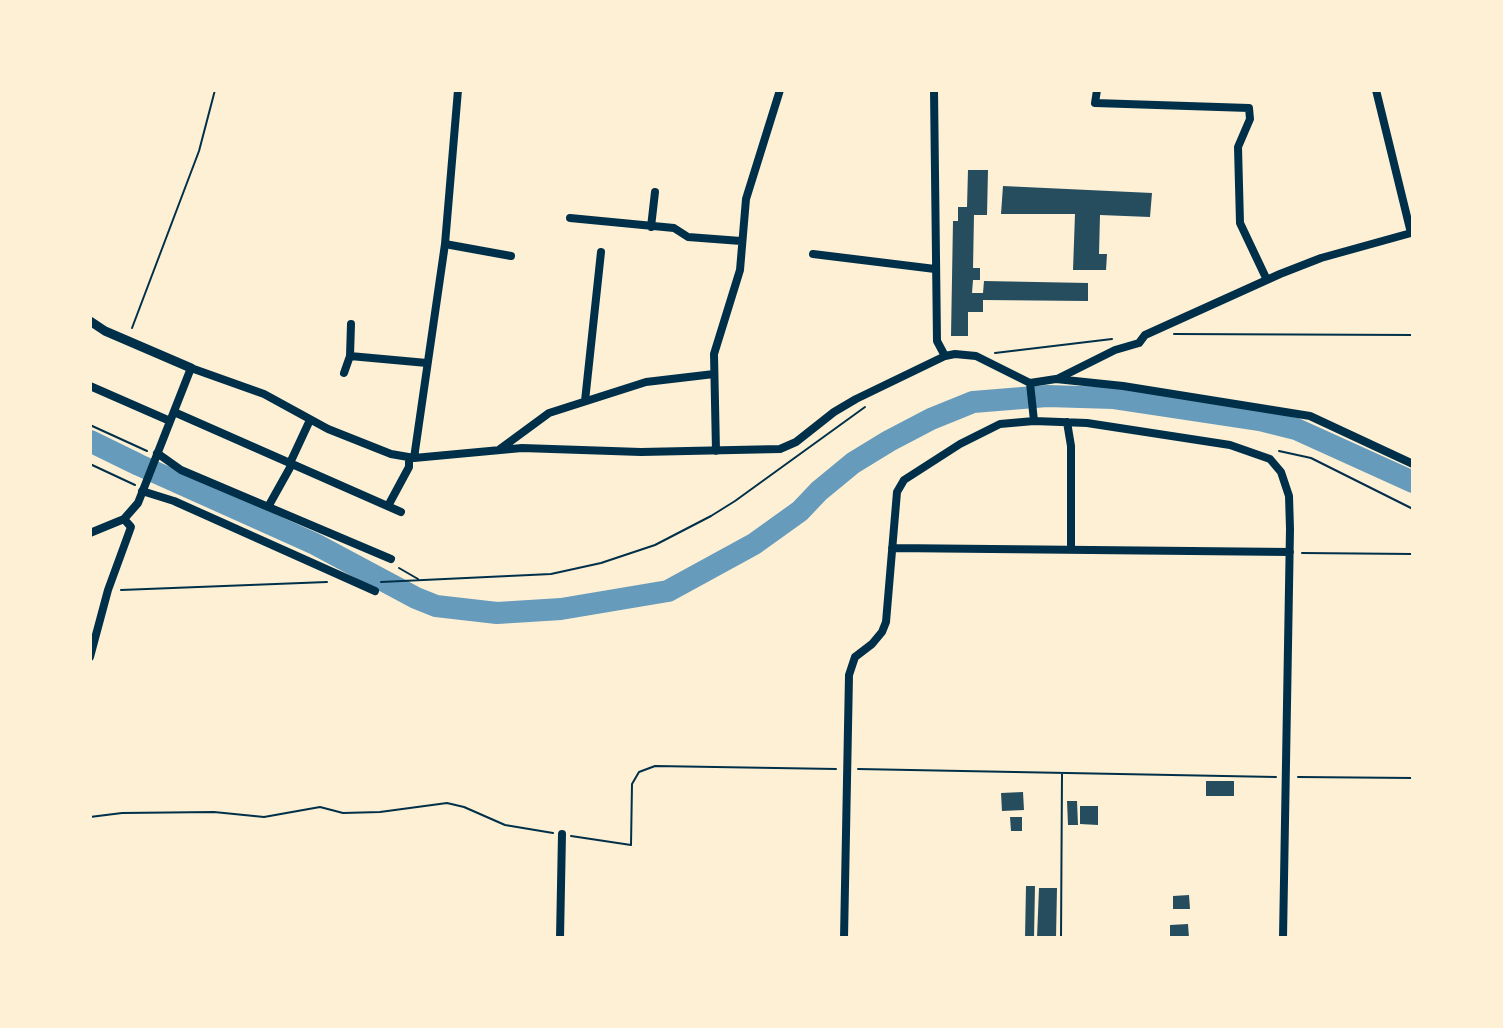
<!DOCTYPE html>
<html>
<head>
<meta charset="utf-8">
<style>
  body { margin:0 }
  #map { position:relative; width:1503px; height:1028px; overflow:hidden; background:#fdf0d5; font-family:Overpass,sans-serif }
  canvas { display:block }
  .frame { position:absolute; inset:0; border:92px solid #fdf0d5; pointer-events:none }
</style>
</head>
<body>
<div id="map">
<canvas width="1503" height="1028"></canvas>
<div class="frame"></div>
</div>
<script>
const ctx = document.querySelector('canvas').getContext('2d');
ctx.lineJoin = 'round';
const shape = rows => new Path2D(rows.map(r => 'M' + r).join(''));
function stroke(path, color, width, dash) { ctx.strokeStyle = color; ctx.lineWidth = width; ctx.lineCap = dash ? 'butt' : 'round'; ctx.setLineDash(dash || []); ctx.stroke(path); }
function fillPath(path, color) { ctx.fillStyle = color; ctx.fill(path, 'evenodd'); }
const river = shape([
  [90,441,139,465,315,544,416,598,436,606,497,613,561,609,668,591,754,544,800,511,819,491,853,463,889,441,931,419,973,402,1047,396,1114,398,1260,420,1296,429,1413,482]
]);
const building = shape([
  [968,170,988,170,987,215,974,215,973,268,980,268,980,280,973,280,972,293,983,293,984,281,1088,283,1088,301,983,300,983,312,968,312,968,336,951,336,953,221,958,221,958,207,967,207],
  [1003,186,1152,193,1150,217,1100,215,1099,254,1107,254,1106,270,1073,270,1075,214,1001,214],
  [1206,781,1234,781,1234,796,1206,796],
  [1023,792,1024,810,1002,811,1001,793],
  [1067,801,1077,801,1078,825,1068,825],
  [1080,806,1098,806,1098,825,1080,824],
  [1010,817,1022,817,1022,831,1011,831],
  [1026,886,1035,886,1034,938,1025,938],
  [1039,888,1057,888,1056,938,1037,938],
  [1189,895,1190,909,1173,909,1173,896],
  [1188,924,1189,938,1170,938,1170,925]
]);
const path = shape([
  [132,328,199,151,215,90],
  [1174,334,1413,335],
  [995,353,1112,339],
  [90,425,147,451],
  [1279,451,1311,458,1413,509],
  [90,464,135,485],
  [1302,553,1413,554],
  [399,568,418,579],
  [381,582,551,574,601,563,655,545,711,516,735,501,865,407],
  [121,590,327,582],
  [858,769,1276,777],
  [1298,777,1413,778],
  [90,817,122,813,214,812,264,817,320,807,343,813,380,812,447,803,464,807,505,825,553,833],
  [571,836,631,845,632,784,639,772,655,766,836,769],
  [1061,938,1062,773]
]);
const minor = shape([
  [934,90,937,341,945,356],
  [1097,90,1095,103,1249,108,1250,119,1238,147,1240,223,1267,280],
  [570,218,674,228,688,237,741,241],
  [651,227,655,192],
  [445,244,511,256],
  [813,254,935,269],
  [350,356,427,363],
  [344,373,350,356,351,324],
  [1057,379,1115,350,1139,343,1145,335,1280,274,1321,258,1411,233,1376,90],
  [1030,383,1034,421],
  [90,386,170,421],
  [585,401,601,252],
  [174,412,401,512],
  [1067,422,1071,446,1071,549],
  [500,449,549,413,646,382,714,374],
  [716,451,714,354,740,270,746,199,780,90],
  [157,453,181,470,391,559],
  [414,458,445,244,458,90],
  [290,463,310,420],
  [142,491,174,501,375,591],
  [388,506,409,467,409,457],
  [268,507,292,464],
  [90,533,124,519,138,503,191,368,264,394,328,429,391,454,414,458,522,448,641,452,780,449,796,442,834,412,856,399,945,356,955,354,976,356,1030,383,1056,379,1123,386,1310,416,1413,464],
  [892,548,1290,552],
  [90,657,108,590,131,527,124,519],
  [560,938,562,834],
  [844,938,849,675,855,657,872,644,882,632,886,622,897,492,904,480,960,444,1000,424,1034,421,1087,423,1230,445,1270,459,1281,472,1289,496,1290,529,1283,938]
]);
const tertiary = shape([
  [90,321,105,331,191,368]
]);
stroke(river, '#669bbc', 22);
fillPath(building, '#264d5e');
stroke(path, '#003049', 2);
stroke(minor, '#003049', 8);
stroke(tertiary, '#003049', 9);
</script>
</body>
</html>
